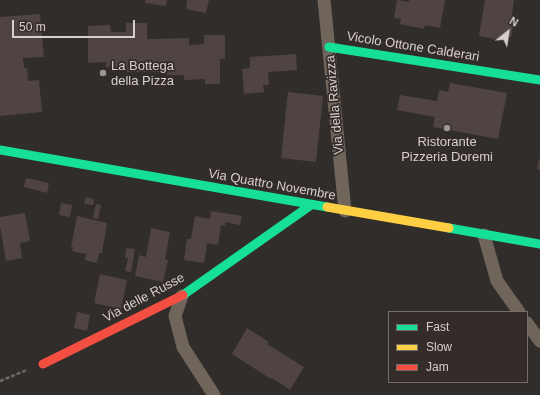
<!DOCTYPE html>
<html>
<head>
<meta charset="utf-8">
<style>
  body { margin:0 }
  #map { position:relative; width:540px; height:395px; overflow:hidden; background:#312d2b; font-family:Helvetica,sans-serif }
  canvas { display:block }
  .legend { position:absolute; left:388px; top:311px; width:140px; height:72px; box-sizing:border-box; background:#342c28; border:1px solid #746e6a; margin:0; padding:5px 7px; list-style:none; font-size:12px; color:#d5d0ce }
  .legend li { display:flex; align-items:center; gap:8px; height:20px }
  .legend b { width:20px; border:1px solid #746e6a }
  .north { position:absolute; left:488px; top:12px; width:40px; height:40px; -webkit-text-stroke:3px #342c28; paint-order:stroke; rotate:30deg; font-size:11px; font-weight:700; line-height:16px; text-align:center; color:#d5d0ce }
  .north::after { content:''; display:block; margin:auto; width:14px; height:18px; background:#d5d0ce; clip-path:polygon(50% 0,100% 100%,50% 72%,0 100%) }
  .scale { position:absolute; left:12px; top:20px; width:123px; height:18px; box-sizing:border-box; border:2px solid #d5d0ce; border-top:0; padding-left:5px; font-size:12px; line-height:14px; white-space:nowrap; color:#d5d0ce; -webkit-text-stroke:3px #342c28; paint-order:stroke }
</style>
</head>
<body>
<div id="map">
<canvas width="540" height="395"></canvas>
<ul class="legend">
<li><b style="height:5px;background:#16e098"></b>Fast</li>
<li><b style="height:5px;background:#ffcf43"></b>Slow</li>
<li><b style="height:5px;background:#f24e42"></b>Jam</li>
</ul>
<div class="north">N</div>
<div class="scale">50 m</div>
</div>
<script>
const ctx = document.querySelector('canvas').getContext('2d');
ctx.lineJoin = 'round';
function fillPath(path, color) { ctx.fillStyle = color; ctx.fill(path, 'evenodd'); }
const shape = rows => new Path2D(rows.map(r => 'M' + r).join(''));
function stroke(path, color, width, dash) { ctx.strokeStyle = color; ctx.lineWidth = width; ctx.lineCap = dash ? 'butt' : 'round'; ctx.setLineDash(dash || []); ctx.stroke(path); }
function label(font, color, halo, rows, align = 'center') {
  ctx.font = font + ' Helvetica,sans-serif'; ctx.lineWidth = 3.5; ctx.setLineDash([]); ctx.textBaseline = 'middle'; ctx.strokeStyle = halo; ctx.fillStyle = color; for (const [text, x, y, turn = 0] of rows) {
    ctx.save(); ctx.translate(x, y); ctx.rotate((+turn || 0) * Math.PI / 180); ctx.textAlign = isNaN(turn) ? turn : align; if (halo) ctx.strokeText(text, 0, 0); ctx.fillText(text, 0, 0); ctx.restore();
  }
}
const building = shape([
  [146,0,167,0,166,6,145,3],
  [187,0,209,0,206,13,186,9],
  [397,0,409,2,409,0,445,0,440,28,425,25,424,29,400,24,401,19,394,18],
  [485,0,514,0,512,15,515,16,511,37,501,35,500,40,479,36],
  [40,14,44,57,23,58,24,68,27,68,28,81,39,80,42,112,0,116,0,17],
  [126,23,147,23,147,39,189,38,189,45,204,44,204,35,225,35,225,59,220,59,220,84,205,84,205,79,184,80,184,75,167,75,167,72,127,72,127,67,106,67,106,62,88,63,88,26,110,25,111,32,126,32],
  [296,54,297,70,268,72,269,85,263,85,264,92,244,94,242,69,250,68,250,57],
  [450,83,507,93,498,139,433,127,435,117,397,110,400,95,437,101,439,90,448,92],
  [288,92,323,96,316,162,281,158],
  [539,159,540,159,540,170,537,169],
  [26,178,49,183,47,193,24,187],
  [86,197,94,199,93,205,84,204],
  [61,203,72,205,70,217,59,215],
  [96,204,101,205,98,219,93,218],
  [211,211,242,216,240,225,225,222,225,226,221,225,218,245,207,243,204,263,184,260,187,239,191,239,195,216,210,219],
  [25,213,30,241,20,243,22,258,6,261,0,226,0,217],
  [77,216,107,223,102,253,99,253,97,263,85,260,86,254,72,251,73,247,71,247],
  [151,228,170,232,165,259,168,260,163,282,135,276,139,255,146,257],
  [126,248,135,249,131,272,125,271,128,258,125,258],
  [100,274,127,280,121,309,94,303],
  [77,312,90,315,87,331,74,328],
  [247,328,269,342,267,344,304,367,290,390,272,378,271,379,232,354]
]);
const path = shape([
  [0,381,27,370]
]);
const street = shape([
  [324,0,345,211],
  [484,235,497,281,519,312],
  [182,296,175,316,183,347,214,395],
  [527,323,540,341]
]);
const fast = shape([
  [329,47,540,80],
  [0,150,327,207],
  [449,228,540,244],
  [183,295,311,205]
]);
const slow = shape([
  [327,207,449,228]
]);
const jam = shape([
  [43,364,183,295]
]);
const markers = [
  [103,73,4,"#9c9795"],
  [447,128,4,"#9c9795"]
];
const streetNames = [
  ["Vicolo Ottone Calderari",413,47,9],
  ["Via della Ravizza",335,105,-95],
  ["Via Quattro Novembre",272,185,10],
  ["Via delle Russe",144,298,-28]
];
const poiNames = [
  ["La Bottega",111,66],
  ["della Pizza",111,81],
  ["Ristorante",447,142,"center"],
  ["Pizzeria Doremi",447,157,"center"]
];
fillPath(building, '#504442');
stroke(path, '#716a64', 2.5, [4, 2]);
stroke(street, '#6f655b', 13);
stroke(fast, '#16e098', 9);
stroke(slow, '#ffcf43', 9);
stroke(jam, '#f24e42', 9);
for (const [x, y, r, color] of markers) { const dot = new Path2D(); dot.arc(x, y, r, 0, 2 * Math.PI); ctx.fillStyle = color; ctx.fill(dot); stroke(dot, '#342c28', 1.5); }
label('13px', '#d5d0ce', '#342c28', streetNames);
label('13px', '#d5d0ce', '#342c28', poiNames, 'left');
</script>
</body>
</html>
